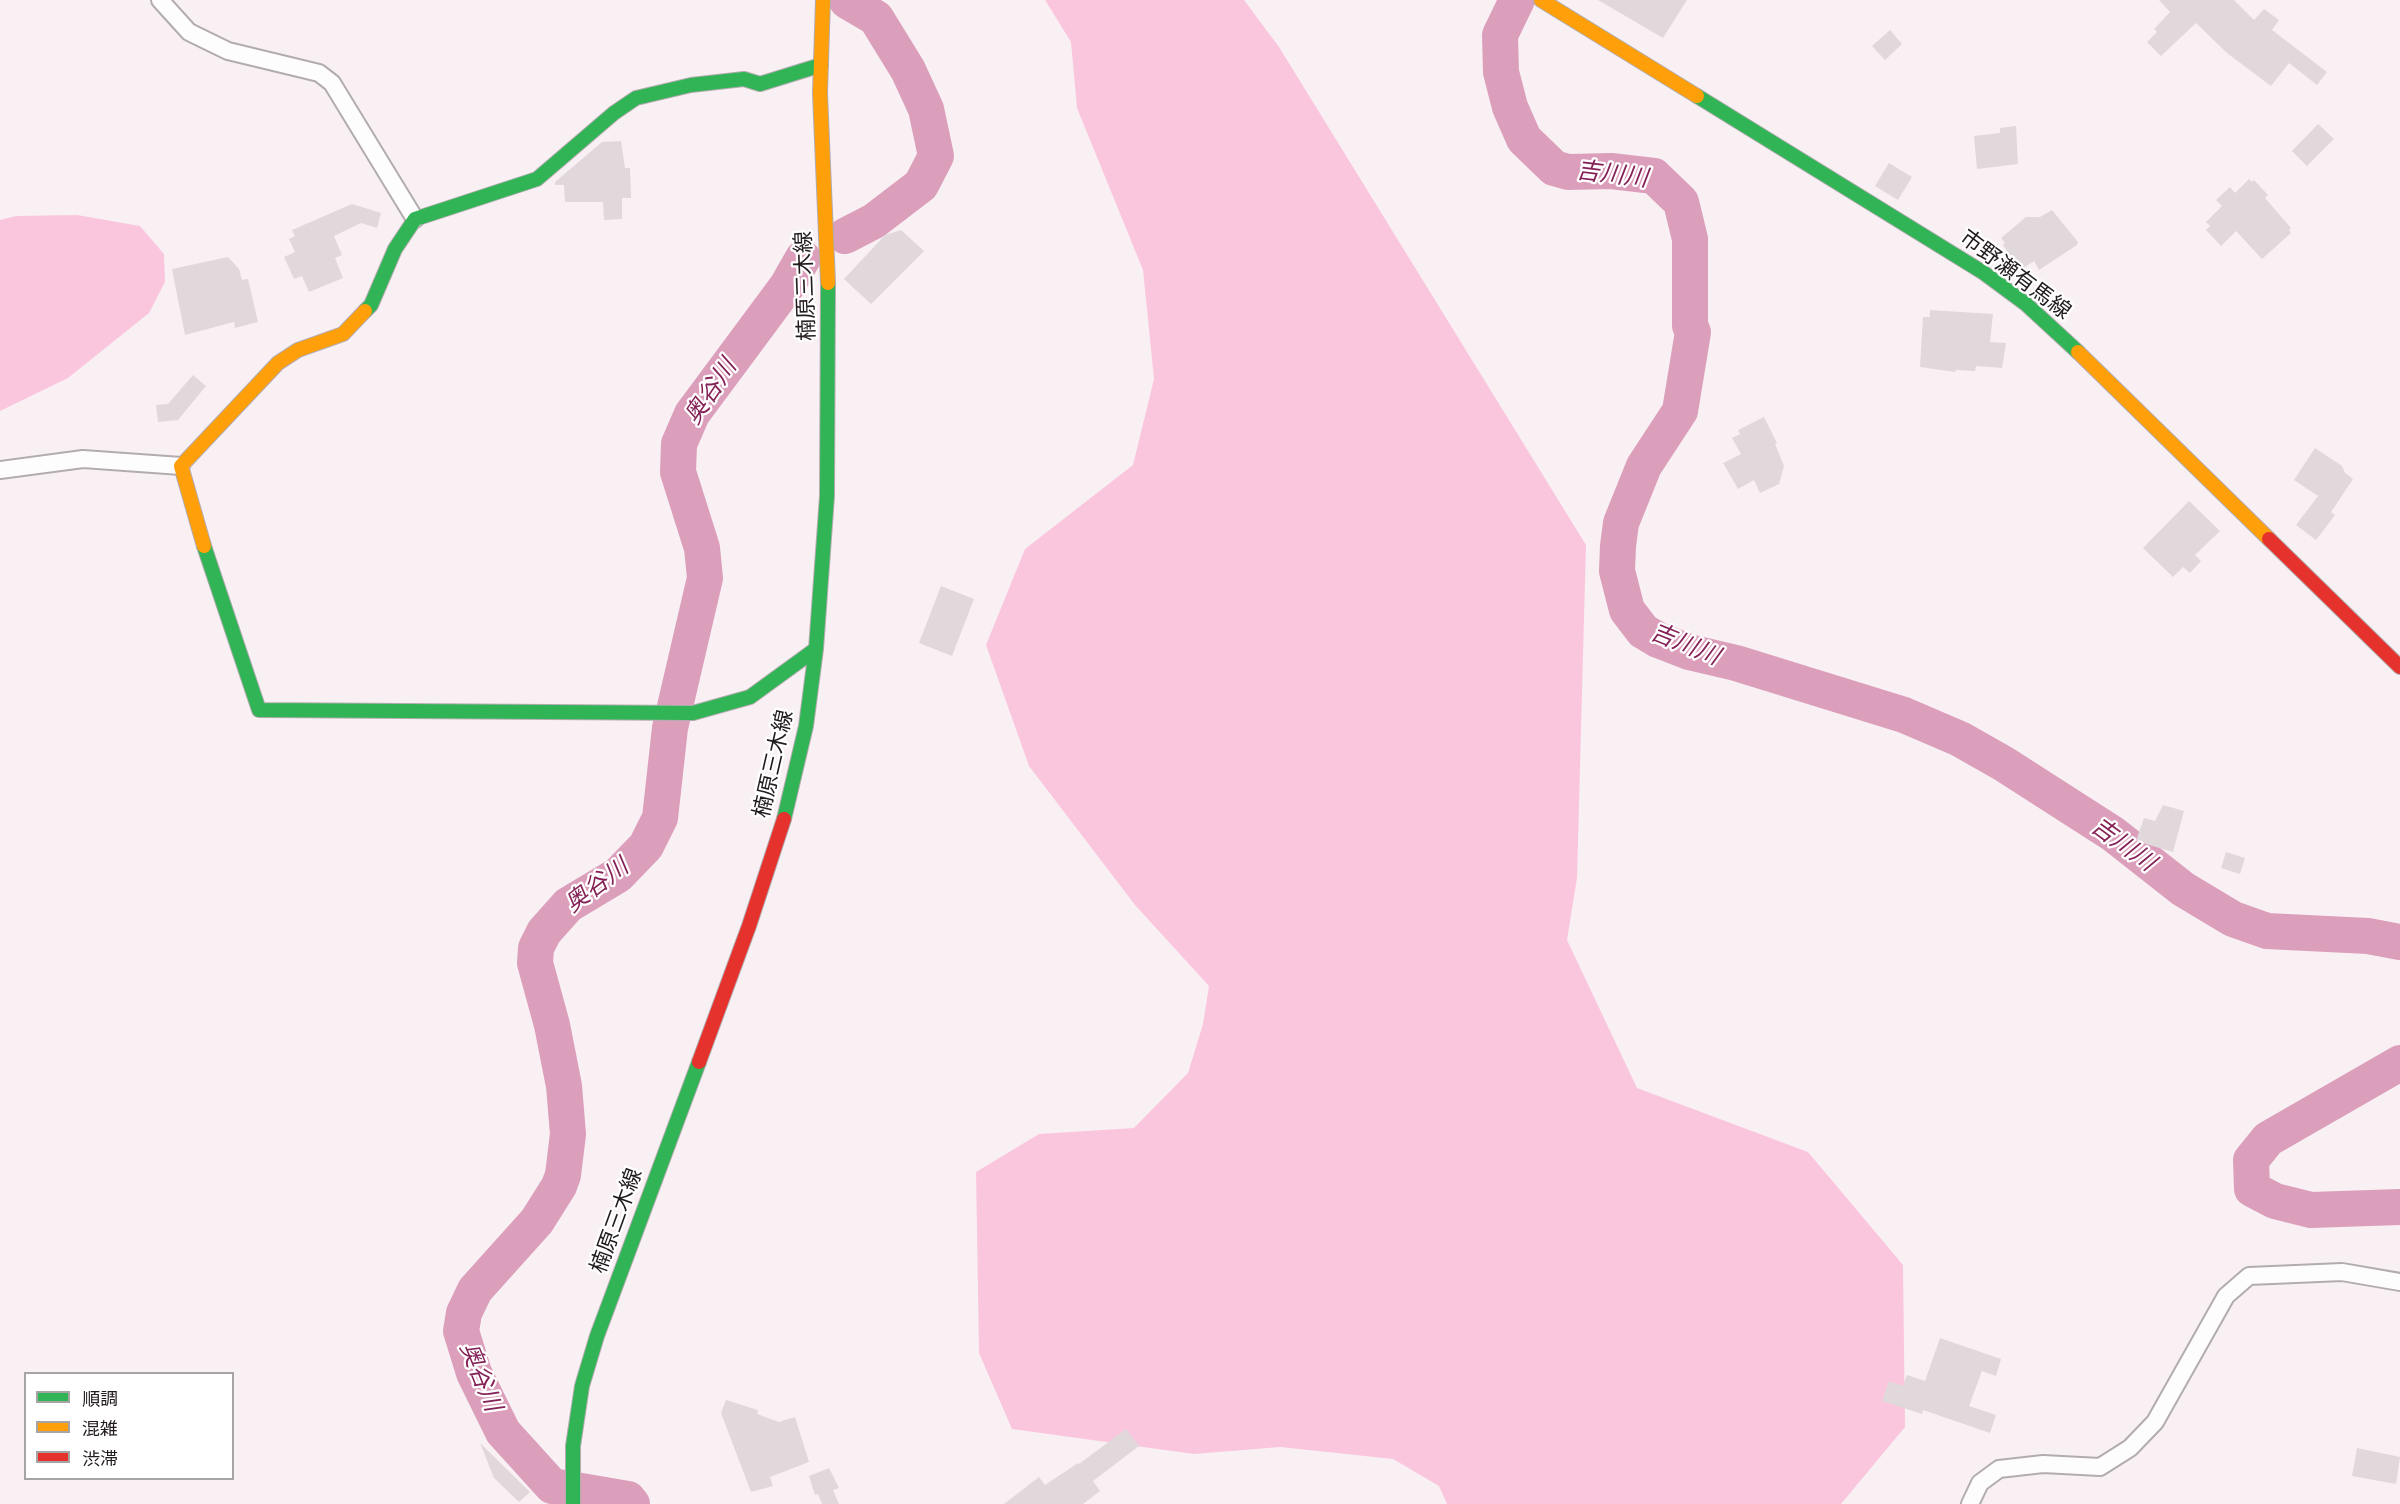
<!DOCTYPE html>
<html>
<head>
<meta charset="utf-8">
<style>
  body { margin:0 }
  #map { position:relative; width:2400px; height:1504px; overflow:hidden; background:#f9f0f4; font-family:Karla,"Noto Sans JP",sans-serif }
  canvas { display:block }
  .legend { position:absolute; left:24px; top:1372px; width:210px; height:108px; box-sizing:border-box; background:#fff; border:2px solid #a7a4a5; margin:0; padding:8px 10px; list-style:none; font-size:18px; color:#231c1f }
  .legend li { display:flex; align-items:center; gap:12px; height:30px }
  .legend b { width:30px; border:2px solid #a7a4a5 }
</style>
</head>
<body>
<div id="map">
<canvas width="2400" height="1504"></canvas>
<ul class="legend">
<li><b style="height:8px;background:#30b455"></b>順調</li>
<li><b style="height:8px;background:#ff9f0a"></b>混雑</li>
<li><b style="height:8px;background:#e5322d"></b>渋滞</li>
</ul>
</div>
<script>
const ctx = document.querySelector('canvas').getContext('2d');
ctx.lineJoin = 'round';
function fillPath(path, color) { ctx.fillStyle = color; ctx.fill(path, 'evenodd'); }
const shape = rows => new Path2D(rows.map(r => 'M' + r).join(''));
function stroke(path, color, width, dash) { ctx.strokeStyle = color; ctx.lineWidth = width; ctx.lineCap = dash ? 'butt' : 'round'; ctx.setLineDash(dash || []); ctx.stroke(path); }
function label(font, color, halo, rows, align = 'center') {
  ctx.font = font + ' Karla,"Noto Sans JP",sans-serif'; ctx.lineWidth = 4.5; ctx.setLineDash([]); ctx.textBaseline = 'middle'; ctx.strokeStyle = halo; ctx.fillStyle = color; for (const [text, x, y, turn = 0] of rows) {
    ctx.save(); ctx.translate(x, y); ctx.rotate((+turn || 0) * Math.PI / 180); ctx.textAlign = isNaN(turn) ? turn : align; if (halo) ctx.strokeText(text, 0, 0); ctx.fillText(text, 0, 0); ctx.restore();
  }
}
const green = shape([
  [1045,0,1244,0,1279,47,1586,545,1577,878,1567,940,1637,1088,1808,1152,1903,1265,1905,1427,1841,1504,1447,1504,1439,1486,1393,1459,1280,1447,1194,1454,1012,1429,979,1353,976,1172,1039,1134,1134,1128,1188,1073,1203,1024,1209,986,1135,905,1029,766,986,645,1025,549,1133,465,1154,379,1143,270,1077,108,1071,42],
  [77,215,140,226,164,254,165,282,149,313,68,378,0,411,0,220,16,216]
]);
const river = shape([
  [1517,0,1500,35,1501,72,1510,107,1524,139,1554,168,1568,172,1611,171,1654,176,1681,202,1690,239,1690,326,1693,332,1680,411,1644,466,1621,523,1618,546,1617,571,1627,610,1643,631,1658,640,1689,652,1736,663,1904,715,1960,739,2004,764,2113,834,2183,889,2233,919,2267,931,2368,936,2400,942],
  [845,236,874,221,921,185,936,156,926,109,908,70,876,18,847,1],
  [2400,1063,2268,1139,2251,1160,2252,1189,2275,1201,2311,1210,2400,1207],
  [632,1504,628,1499,552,1486,503,1432,474,1373,461,1331,464,1313,475,1290,537,1221,559,1186,563,1175,568,1134,564,1086,552,1025,535,963,536,948,544,932,568,905,618,875,646,846,660,818,670,728,705,578,702,548,678,472,679,444,692,414,787,286,803,258]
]);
const building = shape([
  [1598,0,1687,0,1663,38],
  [2159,0,2234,0,2254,20,2264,9,2279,20,2272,30,2327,72,2317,85,2289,63,2271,86,2227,53,2196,23,2161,56,2147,42,2157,32,2154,29,2170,12],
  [1890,30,1902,44,1885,60,1872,46],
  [2318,124,2334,139,2307,166,2292,151],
  [2016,126,2018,164,1977,169,1974,136,2000,133,2000,128],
  [621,141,625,168,630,168,631,198,622,198,622,219,604,220,603,202,565,202,564,185,555,185,555,182,602,142],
  [1889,163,1912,177,1898,200,1875,186],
  [2249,179,2252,182,2254,180,2268,195,2265,198,2291,228,2289,230,2291,233,2262,259,2236,231,2221,246,2206,230,2210,226,2206,222,2222,206,2216,200,2230,187,2235,193],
  [352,204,381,213,377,228,361,223,334,236,342,255,335,258,343,278,309,292,302,276,294,279,284,257,295,252,289,239,295,236,292,230],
  [2052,210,2078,242,2077,245,2039,270,2034,261,2020,270,2003,245,2005,243,2001,238,2026,217,2040,217],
  [901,230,924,251,871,304,844,279,885,235],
  [228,257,239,269,242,280,248,279,258,322,235,328,234,322,185,335,172,269],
  [1930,310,1993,314,1990,342,2006,343,2002,368,1976,366,1975,371,1956,370,1955,372,1920,367,1923,317,1930,317],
  [193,375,206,386,178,420,158,422,156,405,168,404],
  [1764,417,1777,443,1775,444,1784,466,1779,484,1760,493,1754,480,1738,489,1723,463,1741,454,1732,438,1740,434,1738,430],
  [2315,448,2342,466,2345,473,2353,479,2331,512,2335,515,2316,540,2296,525,2318,496,2294,480],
  [2189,501,2220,531,2195,555,2201,561,2190,573,2183,567,2173,577,2143,548],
  [941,586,974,599,952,656,919,643],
  [2163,805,2184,811,2173,852,2136,841,2144,818,2155,821],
  [2226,852,2245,858,2240,874,2221,868],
  [1940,1338,2001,1359,1996,1376,1982,1371,1969,1406,1996,1415,1990,1433,1923,1410,1922,1414,1882,1401,1889,1381,1903,1386,1907,1375,1925,1381],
  [726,1400,758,1410,757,1414,779,1422,795,1417,809,1462,770,1477,773,1486,751,1492,721,1413],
  [1126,1429,1139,1446,1093,1481,1100,1491,1083,1504,1004,1504,1039,1477,1045,1485,1078,1463,1079,1464],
  [480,1443,530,1492,519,1502,494,1478],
  [2357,1448,2400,1457,2396,1484,2352,1476],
  [829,1468,839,1488,833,1490,839,1504,822,1504,818,1494,815,1495,809,1476]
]);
const street = shape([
  [160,0,189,32,228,51,319,73,332,83,415,219],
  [0,470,83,459,181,466],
  [1970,1504,1980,1483,1999,1469,2043,1464,2100,1467,2130,1448,2155,1422,2226,1296,2249,1276,2342,1272,2400,1282]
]);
const fast = shape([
  [1697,96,1984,273,2026,304,2078,352],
  [365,311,371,305,395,249,415,219,537,179,614,113,636,98,691,85,744,79,760,84,821,65],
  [204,546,259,710,693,713,750,697,816,649],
  [784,819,806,726,816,649,827,496,828,283],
  [573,1504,573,1446,582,1386,597,1336,699,1062]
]);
const slow = shape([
  [823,0,820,93,828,283],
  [1541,0,1697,96],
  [2078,352,2269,539],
  [204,546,181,466,278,363,298,350,343,334,365,311]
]);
const jam = shape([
  [2269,539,2400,667],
  [699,1062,749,926,784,819]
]);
const streetNames = [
  ["市野瀬有馬線",2015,275,37],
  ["楠原三木線",806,286,-92],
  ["楠原三木線",774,764,-77],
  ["楠原三木線",617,1221,-70]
];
const waterNames = [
  ["吉川川",1612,175,7],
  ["奥谷川",711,392,-56],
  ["吉川川",1685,645,22],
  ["吉川川",2123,845,36],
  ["奥谷川",597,886,-37],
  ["奥谷川",480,1377,68]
];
fillPath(green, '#fac6dd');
stroke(river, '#dc9fbb', 36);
fillPath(building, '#e0d8db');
stroke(street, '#b3acaf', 20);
stroke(fast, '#b3acaf', 16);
stroke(slow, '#b3acaf', 16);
stroke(jam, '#b3acaf', 16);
stroke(street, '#fefdfd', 16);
stroke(fast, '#30b455', 14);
stroke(slow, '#ff9f0a', 14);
stroke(jam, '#e5322d', 14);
label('22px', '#231c1f', '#fff', streetNames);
label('italic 24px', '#842156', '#fff', waterNames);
</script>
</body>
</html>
